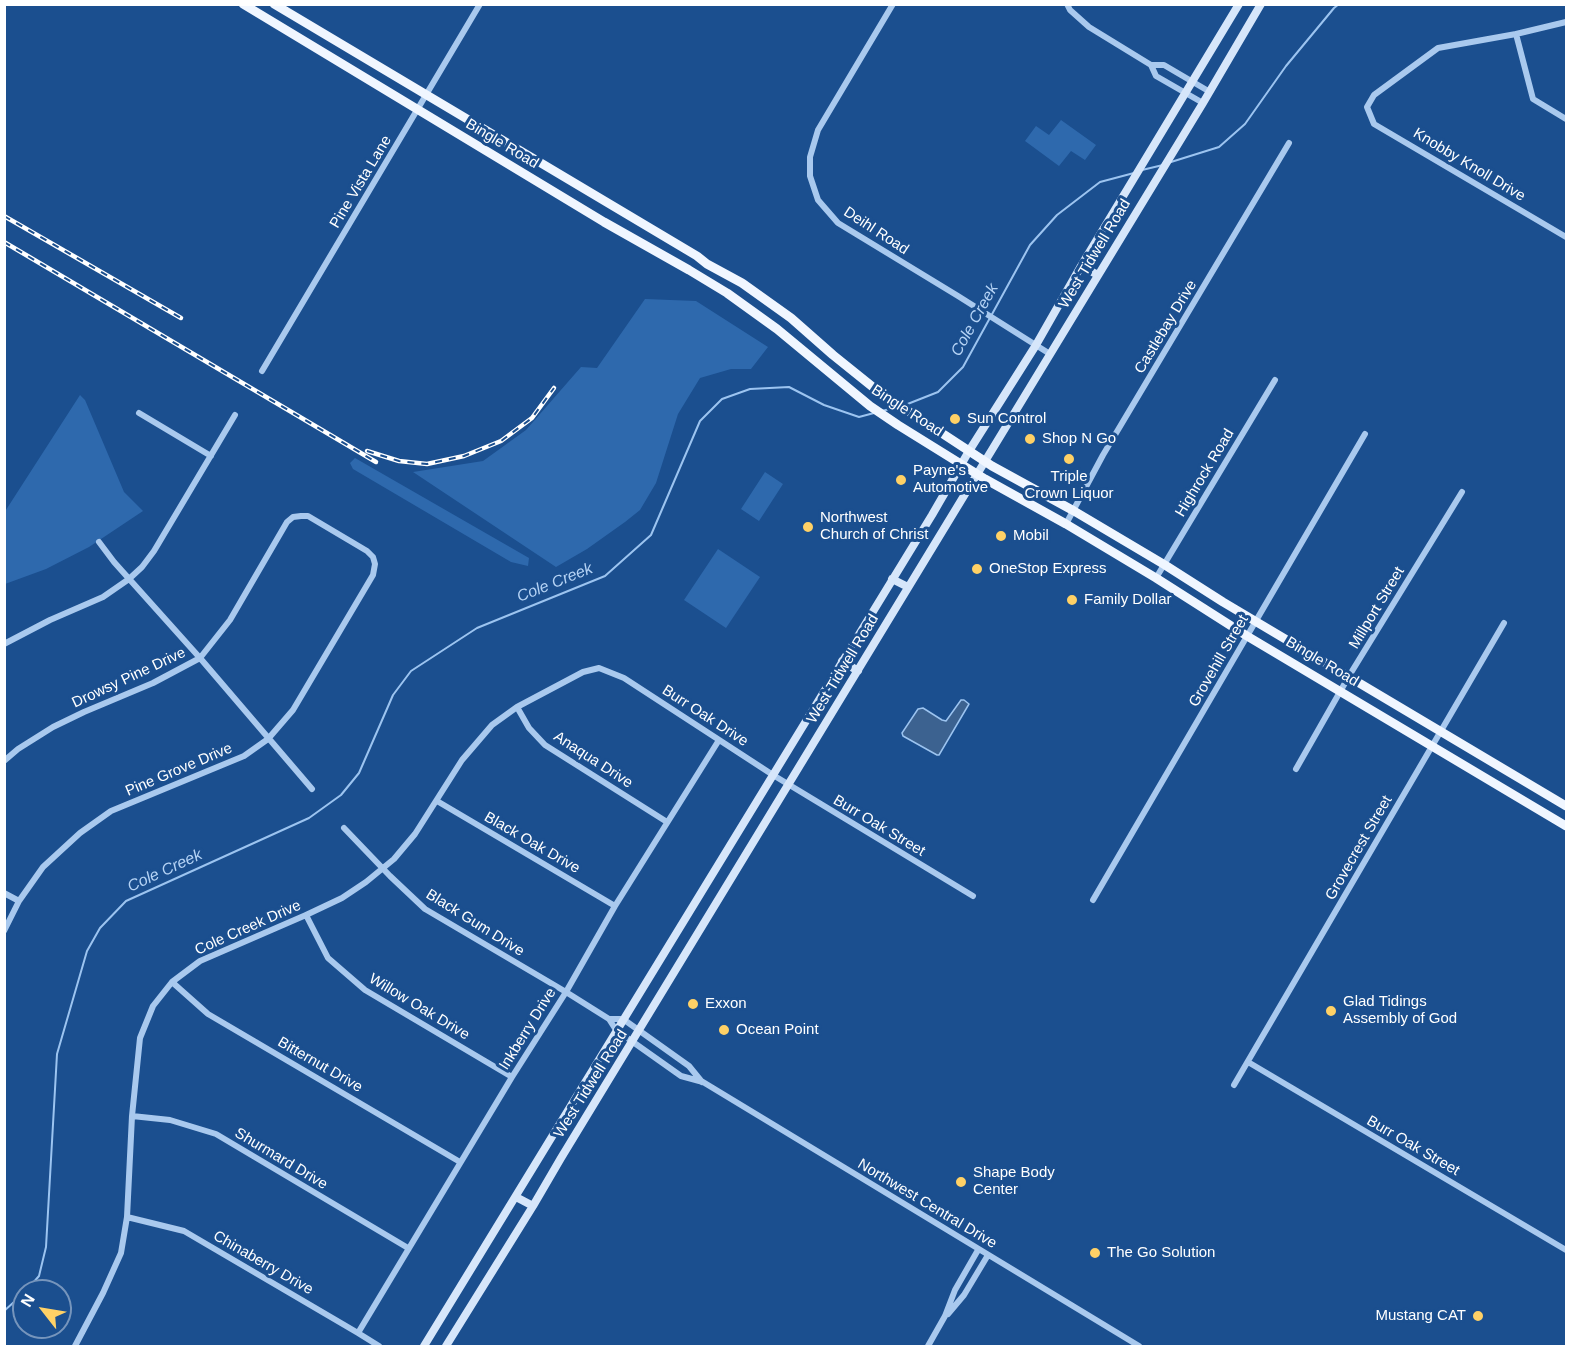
<!DOCTYPE html>
<html>
<head>
<meta charset="utf-8">
<style>
  body { margin:0 }
  #map { position:relative; width:1571px; height:1351px; overflow:hidden; background:#1b4f8f; font-family:Helvetica,sans-serif }
  canvas { display:block }
  .frame { position:absolute; inset:0; border:6px solid #fff; pointer-events:none }
  .north { position:absolute; left:12px; top:1279px; width:60px; height:60px; box-sizing:border-box; background:#1b4f8f; border:2px solid #7695bc; border-radius:50%; rotate:301deg; font-size:16px; font-weight:700; line-height:24px; text-align:center; color:#fff }
  .north::after { content:''; display:block; margin:auto; width:21px; height:27px; background:#ffd166; clip-path:polygon(50% 0,100% 100%,50% 72%,0 100%) }
</style>
</head>
<body>
<div id="map">
<canvas width="1571" height="1351"></canvas>
<div class="frame"></div>
<div class="north">N</div>
</div>
<script>
const ctx = document.querySelector('canvas').getContext('2d');
ctx.lineJoin = 'round';
function fillPath(path, color) { ctx.fillStyle = color; ctx.fill(path, 'evenodd'); }
const shape = rows => new Path2D(rows.map(r => 'M' + r).join(''));
function stroke(path, color, width, dash) { ctx.strokeStyle = color; ctx.lineWidth = width; ctx.lineCap = dash ? 'butt' : 'round'; ctx.setLineDash(dash || []); ctx.stroke(path); }
function label(font, color, halo, rows, align = 'center') {
  ctx.font = font + ' Helvetica,sans-serif'; ctx.lineWidth = 6; ctx.setLineDash([]); ctx.textBaseline = 'middle'; ctx.strokeStyle = halo; ctx.fillStyle = color; for (const [text, x, y, turn = 0] of rows) {
    ctx.save(); ctx.translate(x, y); ctx.rotate((+turn || 0) * Math.PI / 180); ctx.textAlign = isNaN(turn) ? turn : align; if (halo) ctx.strokeText(text, 0, 0); ctx.fillText(text, 0, 0); ctx.restore();
  }
}
const green = shape([
  [1061,120,1096,145,1085,160,1071,151,1059,166,1025,141,1036,126,1049,135],
  [645,299,696,301,768,347,751,369,731,369,700,378,678,414,656,483,640,510,625,522,587,549,556,567,413,472,483,461,526,430,581,367,597,368],
  [80,395,85,400,124,492,143,511,89,547,46,569,5,584,4,513],
  [355,458,529,558,528,566,511,562,353,469,350,463],
  [765,472,783,484,759,521,741,509],
  [718,549,760,577,726,628,684,600]
]);
const water = shape([
  [961,700,964,700,969,704,939,755,937,755,903,736,902,733,918,709,923,708,942,720,946,721,961,700]
]);
const stream = shape([
  [1171,162,1219,147,1245,124,1286,66,1334,8,1339,4],
  [1142,170,1163,165],
  [905,405,938,392,963,367,1030,245,1057,215,1100,182,1134,173],
  [882,411,897,407],
  [26,1291,39,1276,46,1247,57,1054,87,951,100,928,126,901,309,818,341,795,359,773,393,695,411,671,477,628,605,576,651,535,700,421,722,399,750,389,789,387,824,405,859,417,874,413],
  [4,1311,24,1293]
]);
const street = shape([
  [893,4,818,130,810,157,810,176,818,200,838,223,958,296,1050,354],
  [1067,4,1070,10,1089,27,1151,65,1156,76,1203,103],
  [1566,22,1516,34,1438,48,1374,95,1367,107,1374,124,1566,237],
  [1516,34,1533,99,1566,119],
  [1151,65,1164,65,1210,92],
  [262,371,480,4],
  [139,413,211,456],
  [1066,524,1103,455,1289,143],
  [99,542,114,562,200,658,312,789],
  [1156,578,1275,380],
  [4,644,50,620,103,597,129,579,142,567,154,551,235,415],
  [517,707,529,728,545,745,667,822],
  [4,761,18,749,53,727,84,712,153,683,200,658,230,620,287,522,293,517,301,516,308,516,367,551,373,557,375,564,373,575,293,710,268,739,244,756,111,811,80,833,43,867,19,901,4,931],
  [1296,769,1349,676,1462,492],
  [437,801,615,906],
  [344,828,390,876,425,909,566,992,609,1019,616,1030,681,1076,703,1082,1139,1346],
  [4,893,19,901],
  [1093,900,1365,434],
  [306,915,328,958,365,990,512,1077],
  [172,982,208,1014,460,1162],
  [609,1019,623,1019,689,1066,702,1082],
  [1248,1062,1566,1250],
  [1234,1085,1504,623],
  [132,1116,170,1120,216,1134,408,1248],
  [127,1217,184,1231,358,1333,379,1346],
  [948,1314,964,1295,988,1255],
  [358,1333,512,1077,566,992,615,906,719,740],
  [75,1346,103,1293,121,1253,127,1217,132,1116,140,1038,153,1006,172,982,200,961,306,915,342,898,366,882,394,859,415,834,462,760,492,725,517,707,583,672,599,668,624,678,773,775,973,896],
  [928,1346,945,1316,955,1290,978,1250]
]);
const secondary = shape([
  [1081,266,1098,275],
  [892,579,908,587],
  [842,661,858,671],
  [516,1197,533,1206],
  [424,1346,932,515,969,451,1036,345,1081,266,1239,4],
  [446,1346,533,1206,561,1158,1203,103,1261,4]
]);
const primary = shape([
  [243,4,604,222,689,270,727,293,777,329,870,406,898,425,985,479,1066,524,1156,578,1247,636,1566,826],
  [274,4,697,256,707,264,742,283,791,318,833,355,879,392,992,466,1074,511,1165,565,1223,602,1566,806]
]);
const rail = shape([
  [4,216,181,318],
  [4,242,376,462],
  [367,451,399,461,427,464,464,456,501,441,532,418,554,388]
]);
const markers = [
  [955,419,6,"#ffd166"],
  [1030,439,6,"#ffd166"],
  [1069,459,6,"#ffd166"],
  [901,480,6,"#ffd166"],
  [808,527,6,"#ffd166"],
  [1001,536,6,"#ffd166"],
  [977,569,6,"#ffd166"],
  [1072,600,6,"#ffd166"],
  [693,1004,6,"#ffd166"],
  [1331,1011,6,"#ffd166"],
  [724,1030,6,"#ffd166"],
  [961,1182,6,"#ffd166"],
  [1095,1253,6,"#ffd166"],
  [1478,1316,6,"#ffd166"]
];
const streetNames = [
  ["Bingle Road",502,144,31],
  ["Knobby Knoll Drive",1469,165,31],
  ["Pine Vista Lane",361,182,-59],
  ["Deihl Road",876,231,33],
  ["West Tidwell Road",1095,254,-59],
  ["Castlebay Drive",1166,327,-59],
  ["Bingle Road",907,411,33],
  ["Highrock Road",1205,473,-59],
  ["Millport Street",1377,608,-59],
  ["Grovehill Street",1219,661,-60],
  ["Bingle Road",1322,662,31],
  ["West Tidwell Road",843,669,-59],
  ["Drowsy Pine Drive",129,678,-25],
  ["Burr Oak Drive",705,716,33],
  ["Anaqua Drive",593,760,33],
  ["Pine Grove Drive",179,770,-23],
  ["Burr Oak Street",879,826,31],
  ["Black Oak Drive",532,843,30],
  ["Grovecrest Street",1359,848,-60],
  ["Black Gum Drive",475,923,32],
  ["Cole Creek Drive",248,928,-24],
  ["Willow Oak Drive",419,1007,31],
  ["Inkberry Drive",528,1029,-58],
  ["Bitternut Drive",320,1065,30],
  ["West Tidwell Road",591,1084,-58],
  ["Burr Oak Street",1413,1146,30],
  ["Shurmard Drive",281,1159,31],
  ["Northwest Central Drive",927,1204,31],
  ["Chinaberry Drive",263,1263,30]
];
const poiNames = [
  ["Sun Control",967,419],
  ["Shop N Go",1042,439],
  ["Payne's",913,471],
  ["Automotive",913,488],
  ["Triple",1069,477,"center"],
  ["Crown Liquor",1069,494,"center"],
  ["Northwest",820,518],
  ["Church of Christ",820,535],
  ["Mobil",1013,536],
  ["OneStop Express",989,569],
  ["Family Dollar",1084,600],
  ["Glad Tidings",1343,1002],
  ["Assembly of God",1343,1019],
  ["Exxon",705,1004],
  ["Ocean Point",736,1030],
  ["Shape Body",973,1173],
  ["Center",973,1190],
  ["The Go Solution",1107,1253],
  ["Mustang CAT",1466,1316,"right"]
];
const waterNames = [
  ["Cole Creek",975,320,-61],
  ["Cole Creek",555,583,-22],
  ["Cole Creek",165,871,-25]
];
fillPath(green, '#2e69ad');
fillPath(water, '#3c6290');
stroke(water, '#9cc4f0', 1.5);
stroke(stream, '#9cc4f0', 2);
stroke(street, '#a9c9ee', 6);
stroke(secondary, '#d6e6fa', 8);
stroke(primary, '#f0f6ff', 9);
stroke(rail, '#fff', 4.5);
stroke(rail, '#1b4f8f', 2, [7]);
for (const [x, y, r, color] of markers) { const dot = new Path2D(); dot.arc(x, y, r, 0, 2 * Math.PI); ctx.fillStyle = color; ctx.fill(dot); stroke(dot, '#1b4f8f', 2); }
label('15px', '#fff', '#1b4f8f', streetNames);
label('15px', '#fff', '#1b4f8f', poiNames, 'left');
label('italic 16px', '#b5d3f5', '#1b4f8f', waterNames);
</script>
</body>
</html>
